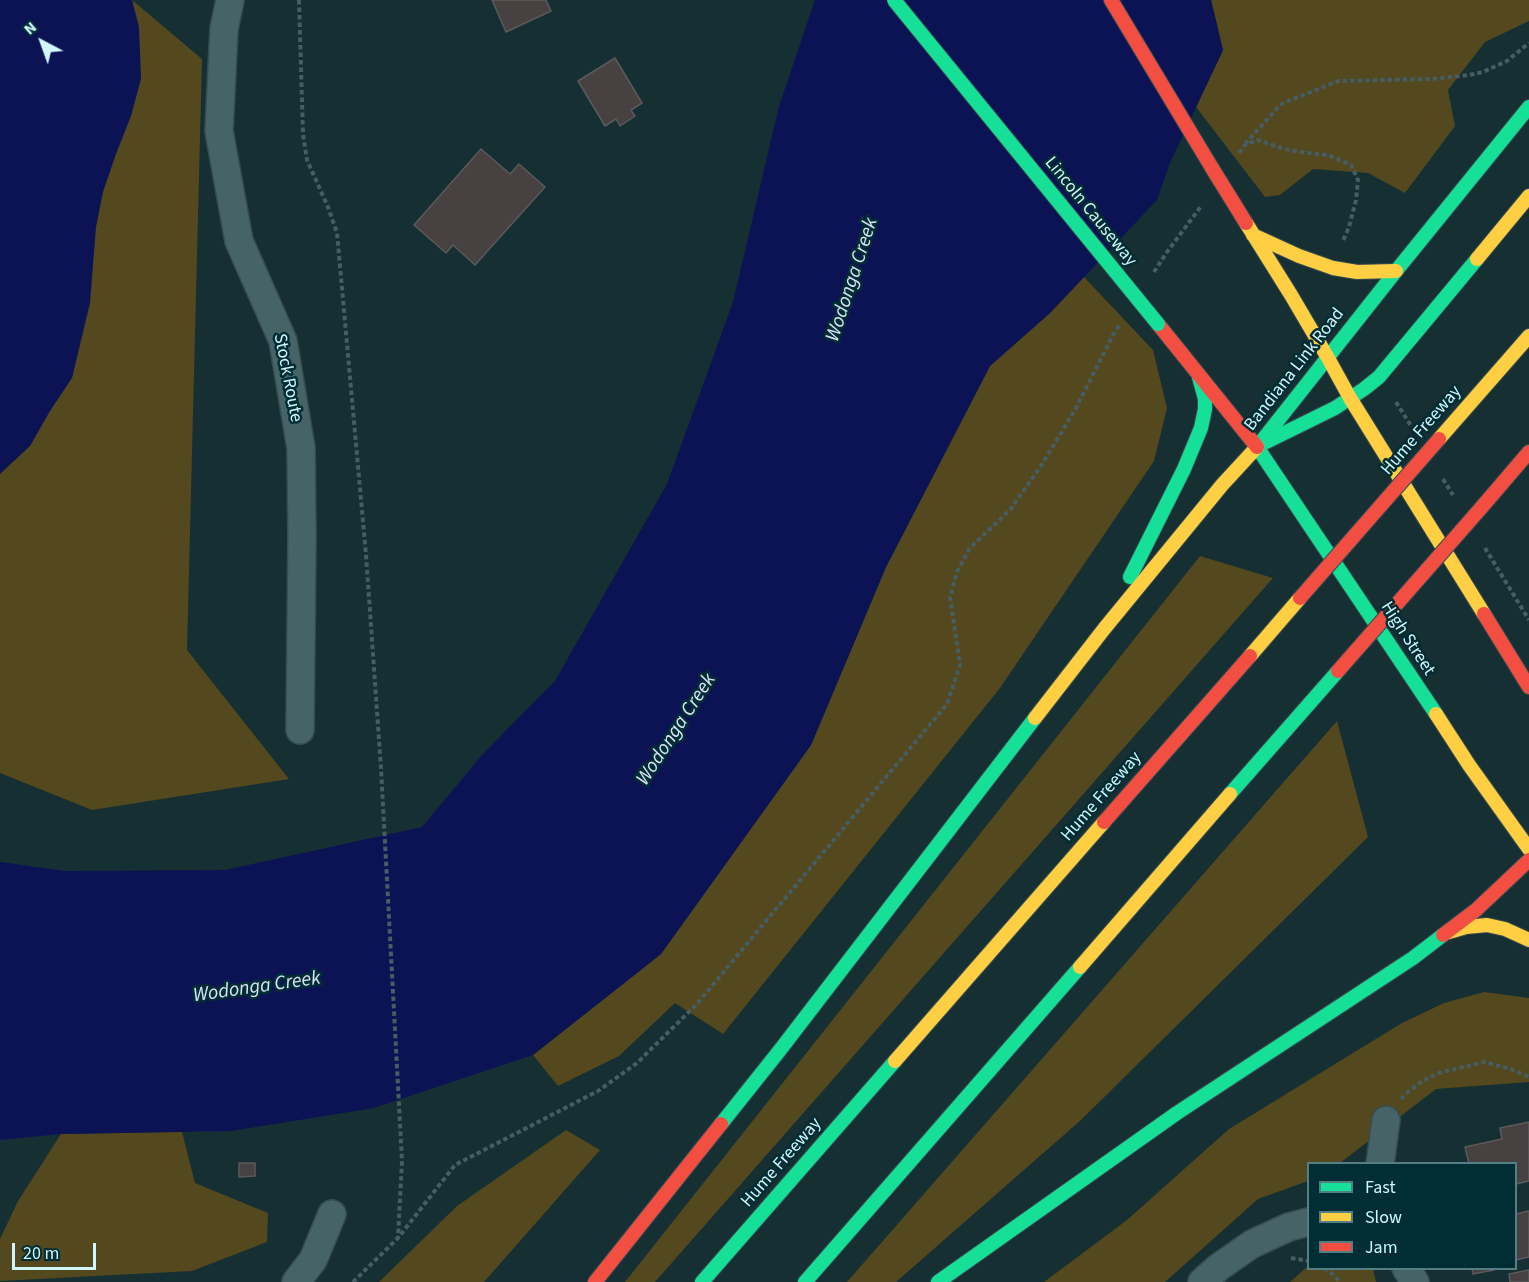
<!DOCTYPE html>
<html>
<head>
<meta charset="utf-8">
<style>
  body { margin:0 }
  #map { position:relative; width:1529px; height:1282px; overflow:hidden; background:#162f33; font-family:"Source Sans 3",sans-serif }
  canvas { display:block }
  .legend { position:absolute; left:1307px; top:1162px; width:210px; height:108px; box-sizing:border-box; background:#002e34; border:2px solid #537e84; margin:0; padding:8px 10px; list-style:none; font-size:18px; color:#d0f6fc }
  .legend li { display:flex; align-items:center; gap:12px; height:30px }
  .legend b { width:30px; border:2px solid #537e84 }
  .north { position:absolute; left:12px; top:12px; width:60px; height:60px; -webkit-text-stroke:4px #002e34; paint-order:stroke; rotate:319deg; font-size:16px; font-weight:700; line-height:24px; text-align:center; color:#d0f6fc }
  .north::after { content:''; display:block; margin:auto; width:21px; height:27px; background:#d0f6fc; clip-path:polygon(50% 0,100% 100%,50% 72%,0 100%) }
  .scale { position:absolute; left:12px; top:1243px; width:84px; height:27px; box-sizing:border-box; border:3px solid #d0f6fc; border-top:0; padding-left:8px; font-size:18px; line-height:21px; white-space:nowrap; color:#d0f6fc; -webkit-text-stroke:4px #002e34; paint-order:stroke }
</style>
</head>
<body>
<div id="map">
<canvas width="1529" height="1282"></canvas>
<ul class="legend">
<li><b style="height:8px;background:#16e098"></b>Fast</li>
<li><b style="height:8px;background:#ffcf43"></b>Slow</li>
<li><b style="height:8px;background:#f24e42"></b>Jam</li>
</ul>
<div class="north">N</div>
<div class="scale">20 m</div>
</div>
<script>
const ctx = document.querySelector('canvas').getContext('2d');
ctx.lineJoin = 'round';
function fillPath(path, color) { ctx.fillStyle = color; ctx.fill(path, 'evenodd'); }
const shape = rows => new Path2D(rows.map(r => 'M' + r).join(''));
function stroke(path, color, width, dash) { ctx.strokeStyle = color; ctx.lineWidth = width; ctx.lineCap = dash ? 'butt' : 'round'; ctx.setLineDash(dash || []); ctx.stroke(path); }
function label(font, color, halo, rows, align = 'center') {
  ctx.font = font + ' "Source Sans 3",sans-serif'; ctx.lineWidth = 5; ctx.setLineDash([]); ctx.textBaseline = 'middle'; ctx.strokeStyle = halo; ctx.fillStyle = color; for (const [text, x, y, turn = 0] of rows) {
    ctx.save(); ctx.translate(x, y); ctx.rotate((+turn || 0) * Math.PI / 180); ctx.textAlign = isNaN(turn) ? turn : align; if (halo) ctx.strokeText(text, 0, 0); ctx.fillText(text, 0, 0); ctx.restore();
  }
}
const green = shape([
  [0,0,132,0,202,59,187,650,289,779,92,810,0,773],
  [1211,0,1529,0,1529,21,1485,42,1448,90,1455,126,1405,193,1368,173,1313,169,1280,195,1265,197,1196,107,1223,50],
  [1084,277,1153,350,1167,408,1154,461,1000,688,723,1034,675,1003,619,1056,558,1086,533,1055,661,954,811,745,886,567,990,366,1050,313],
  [1200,556,1273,578,655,1282,625,1282],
  [1337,721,1368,837,1081,1120,896,1282,847,1282],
  [1484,992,1529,998,1529,1082,1436,1089,1340,1163,1308,1164,1308,1181,1258,1199,1165,1282,1044,1282,1127,1220,1229,1129,1402,1023,1444,1003],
  [566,1130,600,1150,484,1282,379,1282,457,1206],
  [182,1132,195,1183,268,1213,267,1242,192,1271,0,1281,0,1239,18,1201,61,1134],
  [1308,1266,1308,1268,1373,1269,1376,1282,1290,1282]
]);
const water = shape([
  [0,0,132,0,139,27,141,79,131,116,116,154,103,192,96,227,90,303,72,378,50,411,30,446,0,474],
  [815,0,1211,0,1223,50,1170,163,1157,200,1050,313,990,366,886,567,811,745,661,954,533,1055,374,1108,231,1131,61,1134,0,1140,0,862,65,871,225,870,422,827,482,755,555,681,667,484,733,302,779,106]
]);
const building = shape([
  [492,0,546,0,551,11,506,32,492,0],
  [615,58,642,103,631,110,635,116,620,126,616,119,605,126,578,81,615,58],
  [481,149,510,174,519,164,545,187,475,265,453,245,446,253,414,225,481,149],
  [1529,1122,1529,1181,1516,1184,1516,1164,1469,1164,1465,1147,1502,1139,1500,1128,1529,1122],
  [239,1163,255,1163,255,1176,239,1177,239,1163],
  [1529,1211,1529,1257,1516,1260,1516,1214,1529,1211],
  [1472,1268,1493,1268,1494,1270,1473,1274,1472,1268],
  [1529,1270,1529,1282,1510,1282,1509,1274,1529,1270]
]);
const path = shape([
  [299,0,303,134,307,160,328,207,337,233,366,555,381,768,402,1161,398,1238],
  [1245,144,1281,104,1338,81,1432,79,1469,75,1483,72,1507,61,1529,43],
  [1239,153,1245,145,1257,140,1285,149,1306,153,1328,155,1351,165,1358,180,1356,200,1349,227,1343,241],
  [1154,272,1167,252,1202,205],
  [1396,402,1411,426],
  [1443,479,1453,495],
  [1485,548,1529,620],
  [1401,1099,1409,1091,1424,1080,1439,1073,1484,1062,1511,1069,1529,1077],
  [1291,1258,1308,1261],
  [1324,1268,1331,1273,1340,1282],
  [353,1282,398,1238,455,1165,598,1091,637,1063,696,1005,947,704,960,665,950,597,957,572,970,548,1010,510,1041,466,1076,408,1113,335,1120,324]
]);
const street = shape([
  [230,0,224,29,219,131,239,241,283,341,301,448,302,537,300,730],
  [1380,1164,1386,1120],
  [1406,1268,1415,1282],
  [296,1282,313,1260,332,1214],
  [1202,1282,1219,1267,1252,1244,1289,1227,1308,1222]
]);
const fast = shape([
  [1266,442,1335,408,1364,389,1379,377,1477,259],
  [1257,447,1436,714],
  [1257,447,1396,271,1529,107],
  [1130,577,1184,469,1201,428,1205,409,1205,399,1199,377],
  [1230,794,1338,671],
  [721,1124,780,1050,1035,718],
  [702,1282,895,1061],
  [805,1282,1080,967],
  [938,1282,1177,1113,1413,958,1443,935]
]);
const slow = shape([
  [1246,223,1291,295,1328,358],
  [1253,235,1299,256,1333,268,1357,272,1396,271],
  [1477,259,1529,196],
  [1328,358,1350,398,1484,614],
  [1439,439,1529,336],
  [1250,656,1300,598],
  [1436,714,1469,765,1529,849],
  [1035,718,1104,629,1222,485,1257,447],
  [1449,932,1466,927,1487,925,1505,929,1529,940],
  [1080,967,1230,794],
  [895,1061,1104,822]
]);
const jam = shape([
  [1111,0,1212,168],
  [1158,324,1257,447],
  [1481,508,1529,452],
  [1484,614,1529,687],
  [1104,822,1250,656],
  [1443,935,1476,910,1529,860],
  [595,1282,721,1124]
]);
const fastBridge = shape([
  [894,0,1158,324]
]);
const jamBridge = shape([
  [1212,168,1246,223],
  [1300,598,1439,439],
  [1338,671,1481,508]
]);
const streetNames = [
  ["Lincoln Causeway",1090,212,51],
  ["Bandiana Link Road",1295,370,-52],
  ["Stock Route",287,378,79],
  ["Hume Freeway",1422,431,-49],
  ["High Street",1407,639,57],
  ["Hume Freeway",1102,797,-49],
  ["Hume Freeway",782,1163,-49]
];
const waterNames = [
  ["Wodonga Creek",853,280,-72],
  ["Wodonga Creek",677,730,-57],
  ["Wodonga Creek",257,988,-8]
];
fillPath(green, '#53481e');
fillPath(water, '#0c1354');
fillPath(building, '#474141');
stroke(building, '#5b5a5a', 1.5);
stroke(street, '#374c4f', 30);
stroke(fast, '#374c4f', 16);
stroke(slow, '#374c4f', 16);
stroke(jam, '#374c4f', 16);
stroke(path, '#465d61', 4, [4.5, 3]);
stroke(street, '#466468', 27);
stroke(fast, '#16e098', 14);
stroke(slow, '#ffcf43', 14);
stroke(jam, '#f24e42', 14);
stroke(fastBridge, '#374c4f', 16, []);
stroke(jamBridge, '#374c4f', 16, []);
stroke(fastBridge, '#16e098', 14);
stroke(jamBridge, '#f24e42', 14);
label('18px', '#d0f6fc', '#002e34', streetNames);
label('italic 20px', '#dbe3f9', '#002e34', waterNames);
</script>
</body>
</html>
